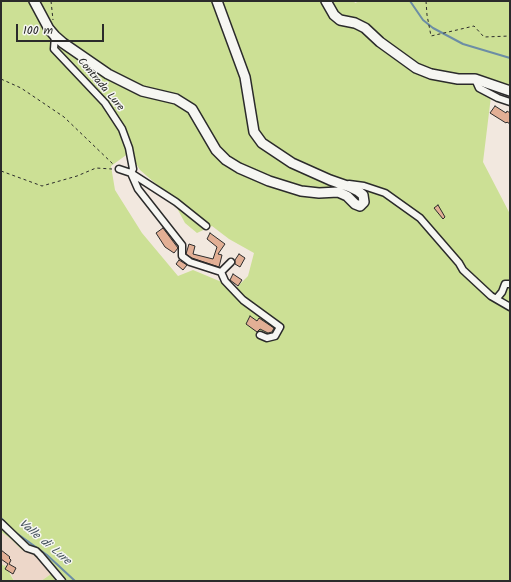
<!DOCTYPE html>
<html>
<head>
<meta charset="utf-8">
<style>
  body { margin:0 }
  #map { position:relative; width:511px; height:582px; overflow:hidden; background:#f2e8df; font-family:Kalam,sans-serif }
  canvas { display:block }
  .frame { position:absolute; inset:0; border:2px solid #2b2b2b; pointer-events:none }
  .scale { position:absolute; left:16px; top:24px; width:88px; height:18px; box-sizing:border-box; border:2px solid #2b2b2b; border-top:0; padding-left:5px; font-size:12px; line-height:14px; white-space:nowrap; color:#2b2b2b; -webkit-text-stroke:3px #f6f6f2; paint-order:stroke }
</style>
</head>
<body>
<div id="map">
<canvas width="511" height="582"></canvas>
<div class="frame"></div>
<div class="scale">100 m</div>
</div>
<script>
const ctx = document.querySelector('canvas').getContext('2d');
ctx.lineJoin = 'round';
function fillPath(path, color) { ctx.fillStyle = color; ctx.fill(path, 'evenodd'); }
const shape = rows => new Path2D(rows.map(r => 'M' + r).join(''));
function stroke(path, color, width, dash) { ctx.strokeStyle = color; ctx.lineWidth = width; ctx.lineCap = dash ? 'butt' : 'round'; ctx.setLineDash(dash || []); ctx.stroke(path); }
function label(font, color, halo, rows, align = 'center') {
  ctx.font = font + ' Kalam,sans-serif'; ctx.lineWidth = 3; ctx.setLineDash([]); ctx.textBaseline = 'middle'; ctx.strokeStyle = halo; ctx.fillStyle = color; for (const [text, x, y, turn = 0] of rows) {
    ctx.save(); ctx.translate(x, y); ctx.rotate((+turn || 0) * Math.PI / 180); ctx.textAlign = isNaN(turn) ? turn : align; if (halo) ctx.strokeText(text, 0, 0); ctx.fillText(text, 0, 0); ctx.restore();
  }
}
const built = shape([
  [1,532,11,539,22,550,33,554,51,574,41,581,14,581,10,572,1,563]
]);
const green = shape([
  [1,1,354,1,355,3,360,1,510,1,510,92,492,88,483,162,510,214,510,581,41,581,51,574,40,561,33,554,22,550,11,539,1,532],
  [129,153,140,170,171,197,185,223,197,233,212,226,229,239,254,253,248,276,236,288,193,270,178,276,142,233,115,190,111,166],
  [1,563,4,566,5,565,14,581,1,581]
]);
const stream = shape([
  [410,1,423,20,433,28,463,44,510,58],
  [1,518,12,530,47,555,75,581]
]);
const building = shape([
  [495,106,506,113,507,111,510,113,510,124,507,122,506,123,490,113,495,106],
  [438,205,445,217,443,219,434,208,438,205],
  [163,228,178,248,174,253,165,247,156,233,163,228],
  [210,233,225,244,218,254,222,255,219,267,192,258,186,254,189,244,195,246,193,254,213,259,217,247,207,239,210,233],
  [239,254,245,258,240,267,235,264,235,260,239,254],
  [179,260,187,265,183,270,176,264,179,260],
  [233,274,242,280,238,286,230,280,233,274],
  [250,316,257,321,259,318,274,328,272,332,268,333,260,329,257,332,246,324,250,316],
  [1,550,10,557,9,558,11,560,9,564,16,568,13,574,5,569,8,564,1,559,1,550]
]);
const path = shape([
  [51,1,53,20],
  [426,1,427,15,431,36,474,26,484,37,510,36],
  [1,79,21,88,64,117,114,165],
  [1,171,42,186,77,176,96,168,112,169]
]);
const street = shape([
  [55,36,54,49,105,103,122,129,129,148,133,169,131,173,138,189,182,245,182,256,190,262,221,272,231,262],
  [475,79,479,88,498,98,510,102],
  [119,169,131,173,176,202,206,226],
  [349,184,364,186,385,193,420,218,459,263,463,270,491,296,510,307],
  [221,272,225,281,243,300,280,327,275,336,267,338,260,335],
  [497,298,502,292,505,284,510,284],
  [1,523,27,548,36,551,40,555,62,581]
]);
const secondary = shape([
  [34,1,49,29,55,36,63,43,108,74,142,91,176,99,192,109,216,150,226,160,239,168,269,181,301,191,319,193,338,192,347,196,355,204,360,206,364,202,363,195,358,191,350,187,330,180,292,163,262,143,254,132,245,77,217,1],
  [326,1,334,15,340,20,355,23,365,28,380,42,416,68,431,74,458,79,475,79,510,91]
]);
const streetNames = [
  ["Contrada Lure",100,85,50]
];
const waterNames = [
  ["Valle di Lure",44,543,40]
];
fillPath(built, '#edd7c9');
fillPath(green, '#cce095');
stroke(stream, '#6c8da5', 2);
fillPath(building, '#e2af95');
stroke(building, '#2b2b2b', 1);
stroke(street, '#2b2b2b', 9);
stroke(secondary, '#2b2b2b', 12);
stroke(path, '#2b2b2b', 1, [3, 3]);
stroke(street, '#f6f6f2', 6);
stroke(secondary, '#f6f6f2', 9);
label('11px', '#2b2b2b', '#f6f6f2', streetNames);
label('italic 12px', '#46545e', '#f6f6f2', waterNames);
</script>
</body>
</html>
